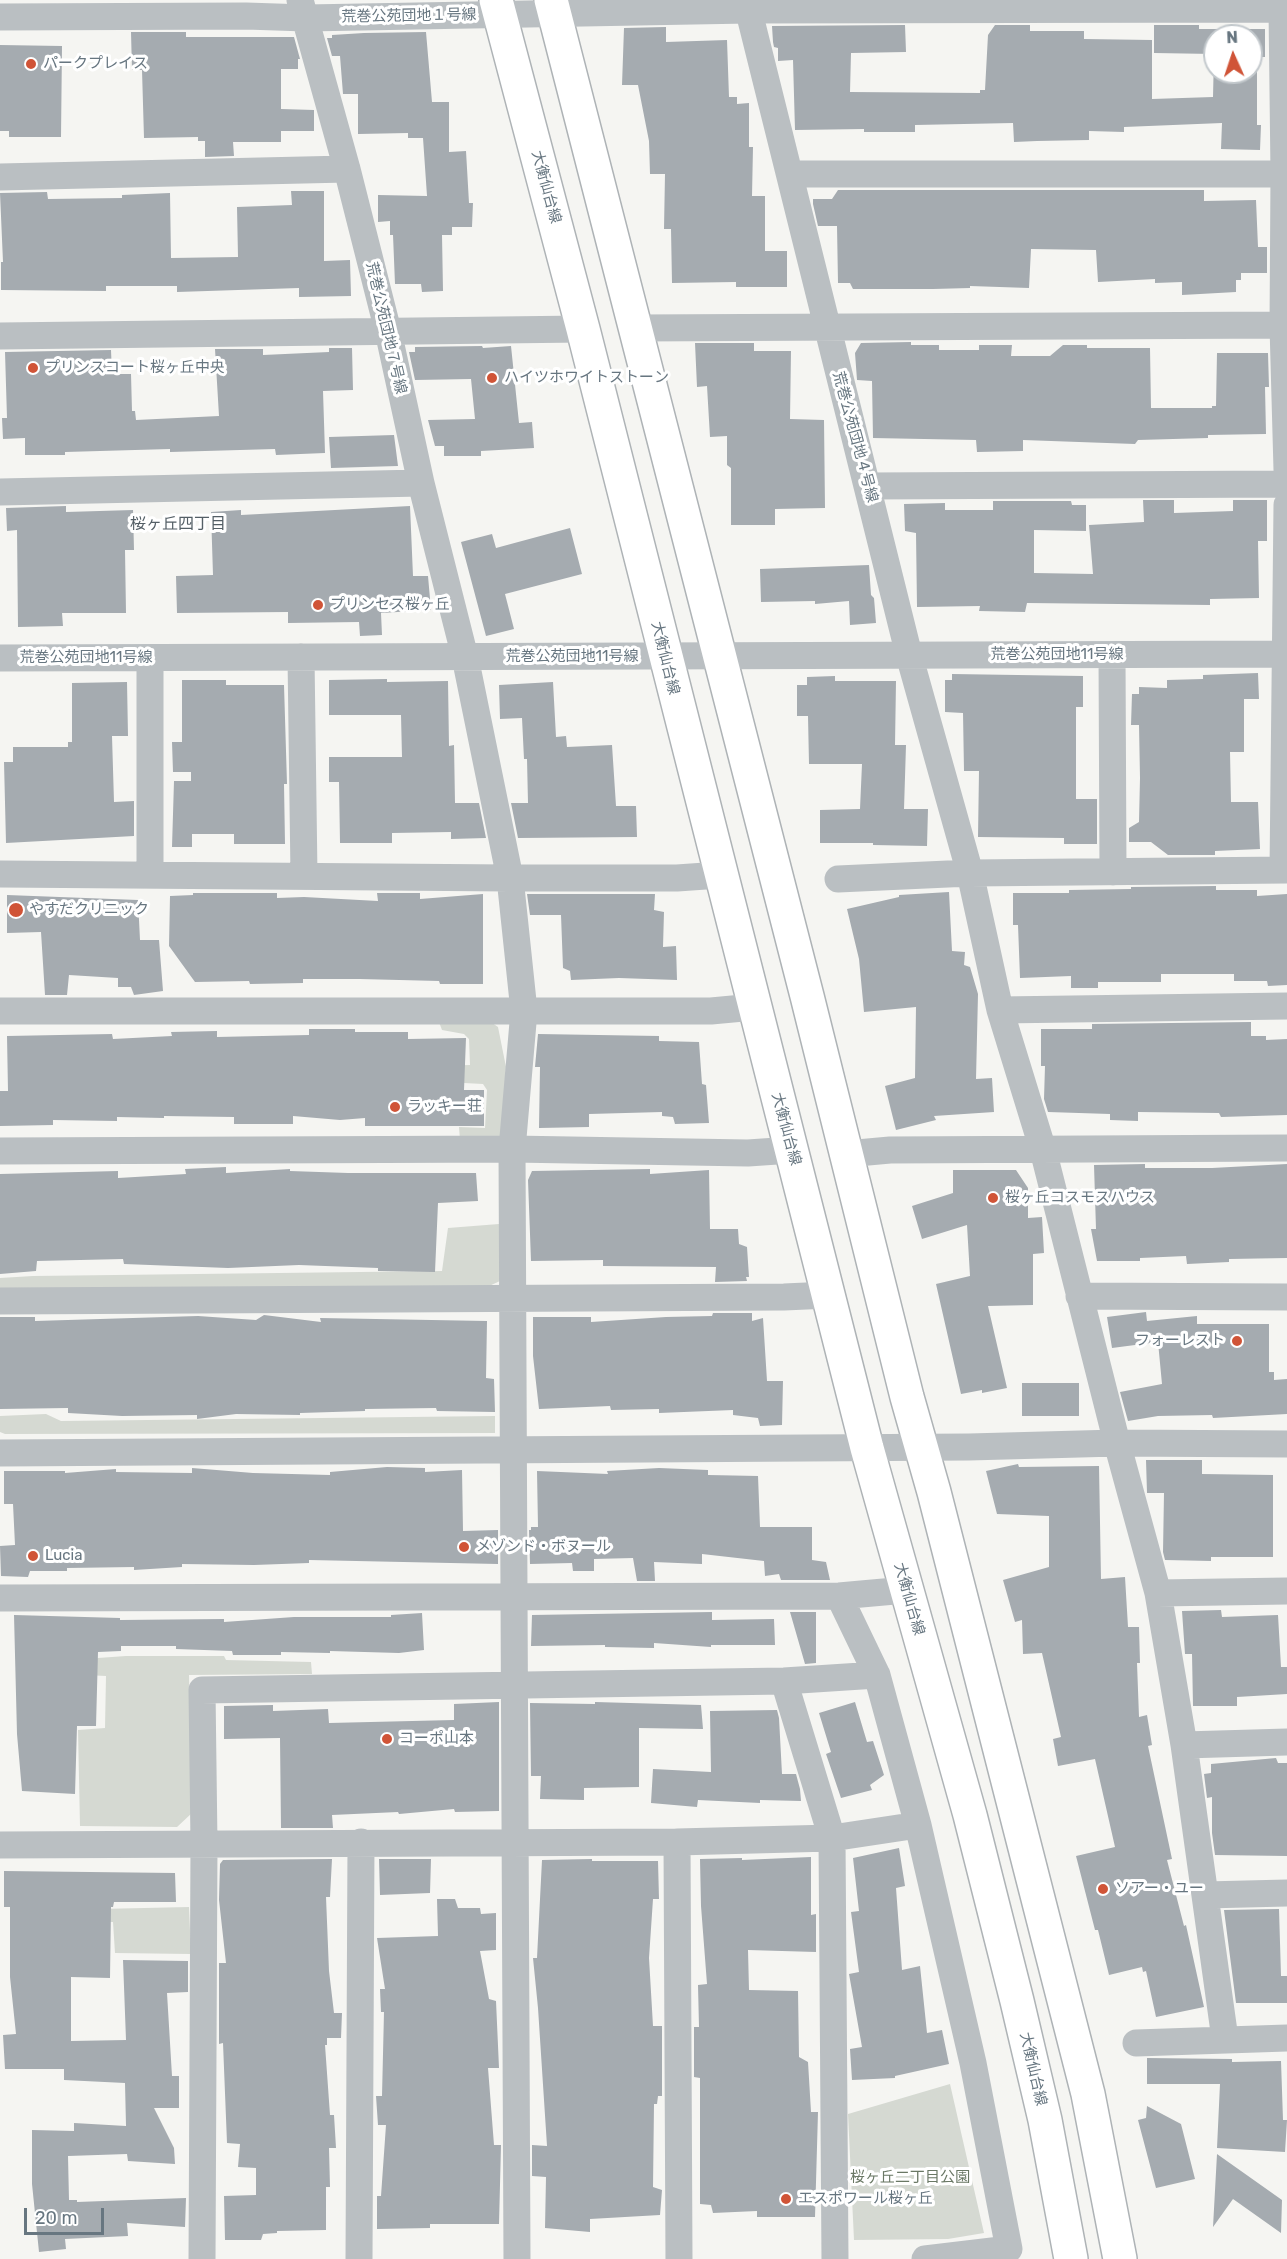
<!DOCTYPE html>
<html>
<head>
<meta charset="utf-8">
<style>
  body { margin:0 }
  #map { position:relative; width:1287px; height:2259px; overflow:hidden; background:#f5f5f2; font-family:Rubik,sans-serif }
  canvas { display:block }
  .north { position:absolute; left:1203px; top:24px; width:60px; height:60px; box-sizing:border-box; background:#fff; border:2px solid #c2c8cc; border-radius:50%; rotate:357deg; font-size:16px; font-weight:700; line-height:24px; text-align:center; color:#677680 }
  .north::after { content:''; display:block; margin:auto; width:21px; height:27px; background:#d05437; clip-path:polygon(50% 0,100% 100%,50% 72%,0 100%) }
  .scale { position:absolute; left:24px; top:2208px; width:80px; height:27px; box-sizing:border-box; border:3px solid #677680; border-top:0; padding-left:8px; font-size:18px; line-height:21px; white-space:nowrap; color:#677680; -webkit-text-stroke:4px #fff; paint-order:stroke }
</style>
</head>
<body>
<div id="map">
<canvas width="1287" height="2259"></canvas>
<div class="north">N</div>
<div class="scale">20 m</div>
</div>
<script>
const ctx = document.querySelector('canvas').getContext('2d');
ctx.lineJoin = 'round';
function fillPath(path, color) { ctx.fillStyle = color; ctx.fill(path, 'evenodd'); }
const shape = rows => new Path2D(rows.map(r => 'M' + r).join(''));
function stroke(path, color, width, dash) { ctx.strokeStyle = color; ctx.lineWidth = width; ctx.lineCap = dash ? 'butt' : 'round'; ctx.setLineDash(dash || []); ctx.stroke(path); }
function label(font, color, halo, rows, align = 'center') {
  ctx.font = font + ' Rubik,"Noto Sans JP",sans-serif'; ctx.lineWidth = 6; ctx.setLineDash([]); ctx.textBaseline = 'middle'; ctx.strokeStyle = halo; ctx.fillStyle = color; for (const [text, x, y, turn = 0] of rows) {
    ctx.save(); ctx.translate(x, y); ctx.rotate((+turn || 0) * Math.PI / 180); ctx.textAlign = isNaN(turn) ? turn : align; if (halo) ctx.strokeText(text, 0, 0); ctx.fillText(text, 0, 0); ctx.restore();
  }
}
const green = shape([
  [488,1020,498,1027,506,1067,502,1135,493,1139,460,1140,459,1127,485,1128,487,1090,483,1084,426,1081,427,1066,470,1065,469,1039,464,1034,442,1030,439,1022],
  [499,1224,500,1281,487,1287,0,1291,0,1278,33,1276,442,1271,448,1228],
  [46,1414,61,1421,495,1416,495,1433,5,1434,0,1432,0,1416],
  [126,1656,224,1656,226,1660,311,1662,312,1674,189,1675,192,1813,177,1827,80,1826,78,1730,105,1728,106,1676,66,1674,98,1658],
  [189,1907,191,1954,115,1953,113,1922,61,1923,54,1910],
  [950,2084,984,2233,948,2239,854,2240,848,2114]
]);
const building = shape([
  [905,25,906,52,851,53,850,92,980,93,980,90,985,90,988,35,995,25,1030,25,1030,31,1084,31,1084,39,1152,40,1152,99,1213,97,1214,54,1154,53,1154,25,1199,25,1199,29,1265,29,1265,57,1257,57,1257,125,1261,125,1260,150,1221,149,1222,123,1124,127,1124,132,1089,131,1089,140,1037,141,1014,142,1013,123,915,125,915,132,864,132,864,129,795,130,793,60,778,61,778,48,774,47,773,42,772,26],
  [1215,36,1251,36,1251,72,1215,72],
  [666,27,666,42,727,40,729,97,737,97,737,104,749,103,749,147,753,147,752,196,765,196,765,251,787,251,787,287,736,287,736,282,672,283,671,229,664,229,665,174,650,174,649,141,638,85,622,85,624,28],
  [131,32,186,32,186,37,294,37,300,59,298,59,298,69,281,69,281,109,314,110,314,131,281,131,281,142,233,142,234,156,205,157,205,141,198,141,198,137,144,138,142,70,132,70],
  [426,32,432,102,449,102,449,152,466,151,469,203,473,203,472,227,452,227,452,235,442,235,443,291,422,292,421,284,395,284,393,235,390,235,390,221,378,222,378,195,427,196,423,138,408,138,408,133,358,134,358,94,343,94,340,56,332,56,327,38,332,38,332,35,364,33],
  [0,45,62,46,61,137,9,137,9,131,0,131],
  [838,190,1204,190,1204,201,1256,200,1258,247,1267,247,1267,273,1241,273,1241,280,1236,280,1236,292,1182,295,1182,282,1155,283,1155,279,1098,282,1096,250,1031,249,1029,288,970,286,970,288,933,289,853,289,850,283,838,283,837,226,818,226,813,204,813,199,832,199],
  [291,191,324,191,324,261,350,260,351,296,299,297,299,288,177,292,177,286,106,286,106,291,1,290,1,262,3,262,0,193,47,192,48,199,122,198,122,195,170,193,171,258,238,257,237,207,292,205],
  [911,342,911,345,939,345,939,350,979,350,979,345,1012,345,1011,356,1050,356,1063,345,1087,345,1087,348,1150,348,1151,408,1212,408,1212,406,1216,406,1217,353,1268,353,1269,387,1265,387,1266,434,1208,435,1208,438,1138,440,1135,444,1023,440,1023,451,977,452,976,440,873,438,872,381,857,380,855,353,861,343],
  [695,343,754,343,754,351,791,351,790,419,824,420,825,508,775,509,775,525,731,525,731,468,727,465,727,436,710,437,707,386,697,387],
  [482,346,483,348,511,346,519,423,532,422,534,448,481,451,481,456,444,456,444,446,435,446,428,420,475,419,471,379,415,380,409,352,415,352,415,347],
  [329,348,352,348,353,390,323,391,325,453,276,455,275,449,170,452,170,449,65,452,65,455,25,455,25,438,3,439,2,418,7,418,5,352,111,350,112,374,131,374,132,411,135,411,136,420,219,416,215,349,263,349,263,355,329,352],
  [394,435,398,466,331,468,329,437],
  [1143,500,1174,500,1174,513,1233,511,1233,500,1267,500,1267,541,1258,541,1259,598,1210,599,1210,605,1027,603,1025,612,979,611,980,606,917,607,916,533,905,531,904,504,945,503,945,510,993,510,993,501,1071,501,1072,505,1086,505,1086,531,1034,530,1034,573,1093,574,1089,525,1144,522],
  [66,506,66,512,133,510,134,550,125,550,126,613,62,613,63,626,18,627,17,530,7,531,6,508],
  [410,506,413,576,428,576,431,610,381,613,382,635,360,636,359,622,288,623,288,612,177,613,176,576,213,575,211,512,241,510,241,515],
  [570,528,582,574,505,594,514,629,486,636,461,542,492,534,496,548],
  [869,565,871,595,874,598,876,623,850,625,849,601,815,604,815,601,761,602,760,569],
  [1258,673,1259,699,1244,699,1244,752,1230,752,1231,802,1258,802,1260,849,1215,851,1215,855,1168,855,1151,842,1129,842,1129,828,1139,822,1140,778,1139,725,1131,725,1132,694,1139,694,1139,687,1167,688,1167,680,1203,679,1203,675],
  [952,674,1083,676,1083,707,1076,707,1076,799,1097,799,1097,844,1064,844,1064,838,978,837,979,771,964,771,963,713,945,712,945,680,952,680],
  [835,676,835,681,896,681,895,745,906,745,904,809,928,809,927,846,873,845,873,843,820,843,820,810,860,809,862,764,809,764,808,716,797,716,797,685,807,685,807,677],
  [387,679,387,682,448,681,449,746,454,745,455,803,479,803,486,838,451,839,451,832,392,833,392,843,340,843,339,782,329,782,329,757,402,757,401,715,329,715,329,680],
  [182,680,226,680,226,685,284,685,287,784,284,784,285,844,234,844,234,834,192,834,192,847,172,847,174,781,191,781,191,772,173,772,172,742,182,742],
  [127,682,128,736,112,736,114,802,134,801,134,836,6,843,4,762,13,762,13,747,68,747,68,742,72,742,72,683],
  [553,682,556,737,566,736,567,747,612,745,616,806,636,806,637,837,518,838,511,803,528,803,527,759,524,759,522,718,500,719,499,685],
  [1216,886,1216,890,1257,890,1257,896,1287,894,1287,985,1268,986,1267,981,1234,981,1234,974,1161,974,1161,982,1098,982,1098,988,1071,988,1071,976,1020,978,1018,925,1013,925,1013,893,1069,893,1069,890,1131,889,1131,887],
  [949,892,952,951,965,952,964,965,970,967,978,994,976,1079,992,1078,994,1112,934,1116,936,1120,896,1130,885,1086,915,1078,916,1007,864,1012,859,959,847,909,899,897,899,895],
  [193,893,277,893,277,898,304,897,378,901,377,893,420,893,420,899,483,894,483,984,440,984,439,981,360,979,303,979,303,983,250,984,249,981,195,982,169,946,170,896,193,895],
  [527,894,655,894,654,910,664,912,663,947,676,946,677,980,619,978,571,980,570,971,563,968,561,915,530,915],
  [7,895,138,900,140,940,159,940,163,991,134,995,131,987,118,987,118,978,69,975,67,995,45,995,41,932,7,933],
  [1251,1022,1251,1036,1266,1036,1266,1040,1287,1039,1287,1115,1221,1117,1219,1113,1138,1112,1138,1121,1110,1120,1110,1114,1048,1112,1044,1099,1045,1066,1041,1066,1041,1029,1092,1029,1092,1024],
  [309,1029,355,1029,355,1032,408,1032,408,1039,466,1038,464,1090,484,1090,484,1126,365,1126,365,1118,340,1120,293,1116,293,1124,234,1124,234,1117,164,1116,164,1118,117,1117,117,1121,53,1120,53,1125,0,1126,0,1091,8,1091,7,1036,112,1034,113,1039,172,1036,171,1032,217,1031,217,1037,309,1035],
  [538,1034,659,1036,659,1041,699,1042,702,1084,706,1085,709,1123,675,1124,673,1117,662,1116,662,1112,589,1114,589,1127,539,1128,540,1067,535,1067],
  [1145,1164,1145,1168,1212,1168,1287,1164,1287,1258,1229,1259,1229,1262,1187,1264,1186,1256,1140,1258,1140,1261,1097,1261,1091,1229,1096,1229,1094,1165],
  [226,1167,226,1173,290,1169,290,1171,348,1173,476,1173,478,1201,438,1203,435,1272,378,1271,378,1268,299,1265,228,1268,124,1264,123,1259,37,1261,36,1271,0,1274,0,1174,118,1171,118,1178,186,1174,185,1169],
  [650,1169,650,1174,709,1170,710,1229,738,1229,739,1244,747,1247,749,1277,746,1277,747,1281,715,1282,716,1267,603,1266,603,1260,531,1261,528,1180,532,1171],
  [953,1170,1016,1170,1028,1188,1028,1218,1042,1217,1044,1253,1033,1254,1033,1305,988,1306,1007,1388,982,1393,982,1390,961,1394,936,1284,970,1276,967,1225,922,1239,912,1206,953,1193],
  [1146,1312,1147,1321,1197,1316,1197,1324,1269,1324,1269,1372,1274,1372,1274,1380,1287,1379,1287,1414,1213,1418,1212,1415,1158,1416,1128,1421,1120,1392,1162,1384,1158,1342,1112,1348,1107,1317],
  [713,1313,752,1313,752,1321,763,1318,767,1381,783,1381,782,1425,760,1426,758,1418,733,1415,733,1410,659,1413,659,1409,611,1410,610,1406,539,1409,533,1356,533,1317,591,1317,591,1322,666,1317,712,1316],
  [264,1315,321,1322,320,1318,487,1321,486,1378,494,1379,495,1412,437,1411,436,1408,365,1409,365,1411,300,1413,300,1415,236,1414,197,1419,197,1415,122,1416,68,1413,68,1408,0,1409,0,1317,35,1317,35,1321,198,1316,256,1320],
  [1022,1383,1079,1383,1079,1416,1022,1416],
  [1146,1460,1202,1460,1202,1474,1273,1475,1273,1557,1211,1557,1211,1561,1165,1560,1163,1552,1164,1493,1147,1493],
  [1018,1464,1019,1467,1099,1466,1101,1579,1125,1577,1128,1627,1139,1627,1140,1663,1137,1663,1139,1717,1147,1715,1152,1745,1148,1746,1172,1859,1167,1860,1184,1926,1186,1925,1204,2007,1156,2017,1146,1971,1143,1972,1142,1967,1109,1975,1098,1930,1095,1930,1076,1856,1115,1847,1095,1759,1058,1766,1053,1739,1061,1737,1042,1653,1023,1654,1022,1620,1015,1622,1003,1580,1049,1567,1049,1516,997,1514,986,1471],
  [387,1467,425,1468,425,1472,462,1470,463,1531,498,1530,498,1564,309,1560,309,1563,254,1565,182,1564,182,1567,134,1570,134,1567,67,1568,67,1571,30,1571,28,1577,1,1576,0,1546,15,1545,13,1504,4,1504,4,1471,65,1471,65,1473,116,1469,116,1472,192,1473,192,1468,253,1473,330,1475,330,1472],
  [659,1468,708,1470,708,1475,758,1476,760,1527,812,1527,812,1560,826,1562,830,1580,781,1580,779,1574,765,1576,764,1561,702,1554,702,1564,654,1562,655,1581,637,1581,633,1558,594,1559,594,1571,573,1571,572,1563,530,1564,529,1530,531,1530,531,1527,538,1527,537,1471,608,1474,607,1471],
  [1221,1610,1222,1617,1278,1615,1281,1667,1287,1667,1287,1694,1237,1697,1237,1706,1193,1706,1192,1654,1185,1654,1182,1611],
  [712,1612,712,1620,774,1619,775,1645,711,1645,711,1647,654,1643,654,1648,605,1647,605,1645,531,1646,532,1615],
  [790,1612,816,1612,816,1663,805,1664],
  [422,1613,424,1650,399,1653,330,1651,330,1653,281,1652,281,1655,233,1655,232,1651,176,1649,176,1646,121,1646,121,1651,98,1652,96,1726,77,1726,75,1794,22,1791,17,1734,14,1615,120,1618,120,1620,224,1619,224,1622,294,1617,391,1617,391,1615],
  [499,1702,499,1811,455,1812,454,1809,399,1814,398,1812,332,1815,333,1828,281,1828,280,1738,224,1739,224,1706,273,1705,273,1711,328,1709,329,1723,454,1720,454,1704],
  [595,1702,701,1705,703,1729,639,1728,639,1787,584,1788,584,1800,540,1799,541,1776,531,1776,530,1703,595,1704],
  [855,1702,867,1742,873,1741,884,1775,870,1785,872,1790,841,1798,826,1754,831,1752,819,1713],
  [777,1710,779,1718,782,1774,796,1774,800,1789,801,1801,760,1800,760,1803,698,1800,697,1807,651,1803,653,1769,711,1772,710,1711],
  [1276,1758,1278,1763,1287,1763,1287,1856,1215,1855,1212,1833,1212,1797,1207,1798,1204,1774,1211,1773,1211,1764],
  [899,1848,905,1886,896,1888,902,1970,920,1966,927,2033,942,2030,949,2064,895,2076,895,2078,852,2080,850,2049,862,2047,849,1974,859,1972,851,1912,859,1911,853,1858],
  [811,1857,811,1915,816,1914,816,1952,748,1950,749,1990,798,1991,799,2057,808,2062,811,2112,818,2112,815,2217,757,2217,757,2211,713,2213,711,2205,700,2204,700,2078,694,2077,694,2027,699,2027,698,1985,707,1984,701,1906,700,1859,742,1858,742,1860],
  [332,1859,330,1897,326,1897,329,1971,334,2013,342,2013,341,2038,327,2038,327,2045,325,2045,330,2115,334,2115,336,2148,329,2148,330,2187,326,2187,326,2230,277,2231,277,2233,263,2234,261,2240,225,2240,224,2196,256,2195,256,2168,238,2167,240,2144,227,2143,223,2043,219,2044,219,1963,226,1963,219,1900,220,1864,223,1860],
  [379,1859,431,1859,430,1893,380,1895],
  [592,1859,592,1861,658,1861,659,1899,653,1899,649,1958,653,2026,662,2026,662,2096,658,2096,657,2104,654,2104,653,2187,662,2190,660,2215,590,2219,590,2232,545,2228,546,2177,532,2176,532,2145,547,2146,538,2008,533,1958,537,1958,542,1860],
  [4,1871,175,1873,176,1902,114,1902,113,1907,111,1907,110,1978,71,1977,71,2041,126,2040,123,1960,188,1961,188,1992,167,1993,172,2076,179,2076,179,2108,154,2108,174,2148,175,2164,128,2161,127,2154,68,2156,69,2200,77,2200,77,2202,186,2198,185,2227,127,2223,128,2236,65,2239,66,2249,39,2252,32,2184,32,2130,74,2131,74,2123,126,2126,125,2083,64,2080,64,2069,5,2069,3,2035,16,2034,10,1977,10,1907,4,1907],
  [437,1899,455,1899,458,1908,480,1908,481,1914,496,1913,496,1950,480,1951,489,1999,496,2001,499,2068,488,2068,494,2145,501,2145,499,2224,430,2224,430,2228,377,2229,377,2196,381,2196,386,2125,378,2125,376,2096,382,2096,384,2012,381,2012,380,1989,385,1989,377,1938,438,1936],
  [1279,1909,1281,1976,1287,1976,1287,2003,1236,2003,1224,1910],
  [1147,2058,1232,2059,1232,2062,1281,2061,1283,2120,1287,2120,1285,2152,1217,2148,1220,2084,1147,2084],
  [1147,2106,1181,2124,1195,2179,1156,2188,1138,2120,1146,2118],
  [1217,2154,1282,2200,1281,2233,1233,2199,1213,2227]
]);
const minor = shape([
  [300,0,347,169,388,331,421,483,465,657,510,878,524,1011,512,1149,517,2259],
  [746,0,909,655,970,873,1000,1010,1043,1150,1117,1443,1158,1593,1184,1745,1225,2039],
  [1282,9,1284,174,1283,326,1287,470],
  [0,17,246,16,306,18,749,10,1287,9],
  [790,174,1287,174],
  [0,177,347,169],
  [636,328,1287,325],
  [0,336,583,329],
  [868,486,1287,484],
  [0,492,421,483],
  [1112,655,1113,872],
  [301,657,304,876],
  [0,658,1287,654],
  [1283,870,1287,505],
  [0,874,510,878,677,878,720,875],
  [150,875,150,658],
  [838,879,970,873,1287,870],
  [1000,1010,1287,1006],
  [0,1011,711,1011,754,1007],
  [0,1151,512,1149,748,1153,792,1150],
  [846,1154,890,1150,1287,1148],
  [1079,1296,1287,1297],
  [0,1301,784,1297,829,1295],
  [0,1453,969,1447,1117,1443,1287,1444],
  [1158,1593,1287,1591],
  [839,1596,877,1675,918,1825,973,2063,1009,2249,925,2259],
  [0,1598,839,1596,906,1590],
  [784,1681,832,1838,835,2259],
  [1184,1745,1287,1742],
  [677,1842,679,2259],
  [0,1845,677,1842,832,1838,918,1825],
  [1205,1895,1287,1893],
  [1136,2043,1287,2038],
  [202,2259,204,1844,202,1690,784,1681,877,1675],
  [359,2259,361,1842]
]);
const major = shape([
  [496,0,583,329,867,1448,970,1815,1017,2001,1045,2120,1071,2259],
  [551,0,807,996,907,1397,934,1492,1088,2094,1120,2259]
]);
const markers = [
  [31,64,6,"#d05437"],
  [33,368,6,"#d05437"],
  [492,378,6,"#d05437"],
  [318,605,6,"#d05437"],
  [16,910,8,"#d05437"],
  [395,1107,6,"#d05437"],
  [993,1198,6,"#d05437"],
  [1237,1341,6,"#d05437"],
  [464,1547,6,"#d05437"],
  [33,1556,6,"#d05437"],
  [387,1739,6,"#d05437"],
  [1103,1889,6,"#d05437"],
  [786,2199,6,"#d05437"]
];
const streetNames = [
  ["荒巻公苑団地１号線",409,16,-1],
  ["大衡仙台線",546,187,75],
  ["荒巻公苑団地７号線",386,328,77],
  ["荒巻公苑団地４号線",855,437,75],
  ["荒巻公苑団地11号線",1057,655],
  ["荒巻公苑団地11号線",572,657],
  ["荒巻公苑団地11号線",86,658],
  ["大衡仙台線",665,658,76],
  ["大衡仙台線",786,1129,75],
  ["大衡仙台線",909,1599,74],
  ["大衡仙台線",1033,2069,77]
];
const poiNames = [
  ["パークプレイス",43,64],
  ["プリンスコート桜ヶ丘中央",45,368],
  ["ハイツホワイトストーン",504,378],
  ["プリンセス桜ヶ丘",330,605],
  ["やすだクリニック",29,910],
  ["ラッキー荘",407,1107],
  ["桜ヶ丘コスモスハウス",1005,1198],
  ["フォーレスト",1225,1341,"right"],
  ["メゾンド・ボヌール",476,1547],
  ["Lucia",45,1556],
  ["コーポ山本",399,1739],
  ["ソアー・ユー",1115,1889],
  ["エスポワール桜ヶ丘",798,2199]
];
const parkNames = [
  ["桜ヶ丘二丁目公園",910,2178]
];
const neighbourhoodNames = [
  ["桜ヶ丘四丁目",178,524]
];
fillPath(green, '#d5d9d2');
fillPath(building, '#a5abb0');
stroke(major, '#aeb3b6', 36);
stroke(minor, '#babfc2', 27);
stroke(major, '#fff', 33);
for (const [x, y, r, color] of markers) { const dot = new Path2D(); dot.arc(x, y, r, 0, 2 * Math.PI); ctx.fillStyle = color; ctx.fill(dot); stroke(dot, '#fff', 2); }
label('15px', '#677680', '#fff', streetNames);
label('15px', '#677680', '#fff', poiNames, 'left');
label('15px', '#6a7865', '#fff', parkNames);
label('16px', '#545f66', '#fff', neighbourhoodNames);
</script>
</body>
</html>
